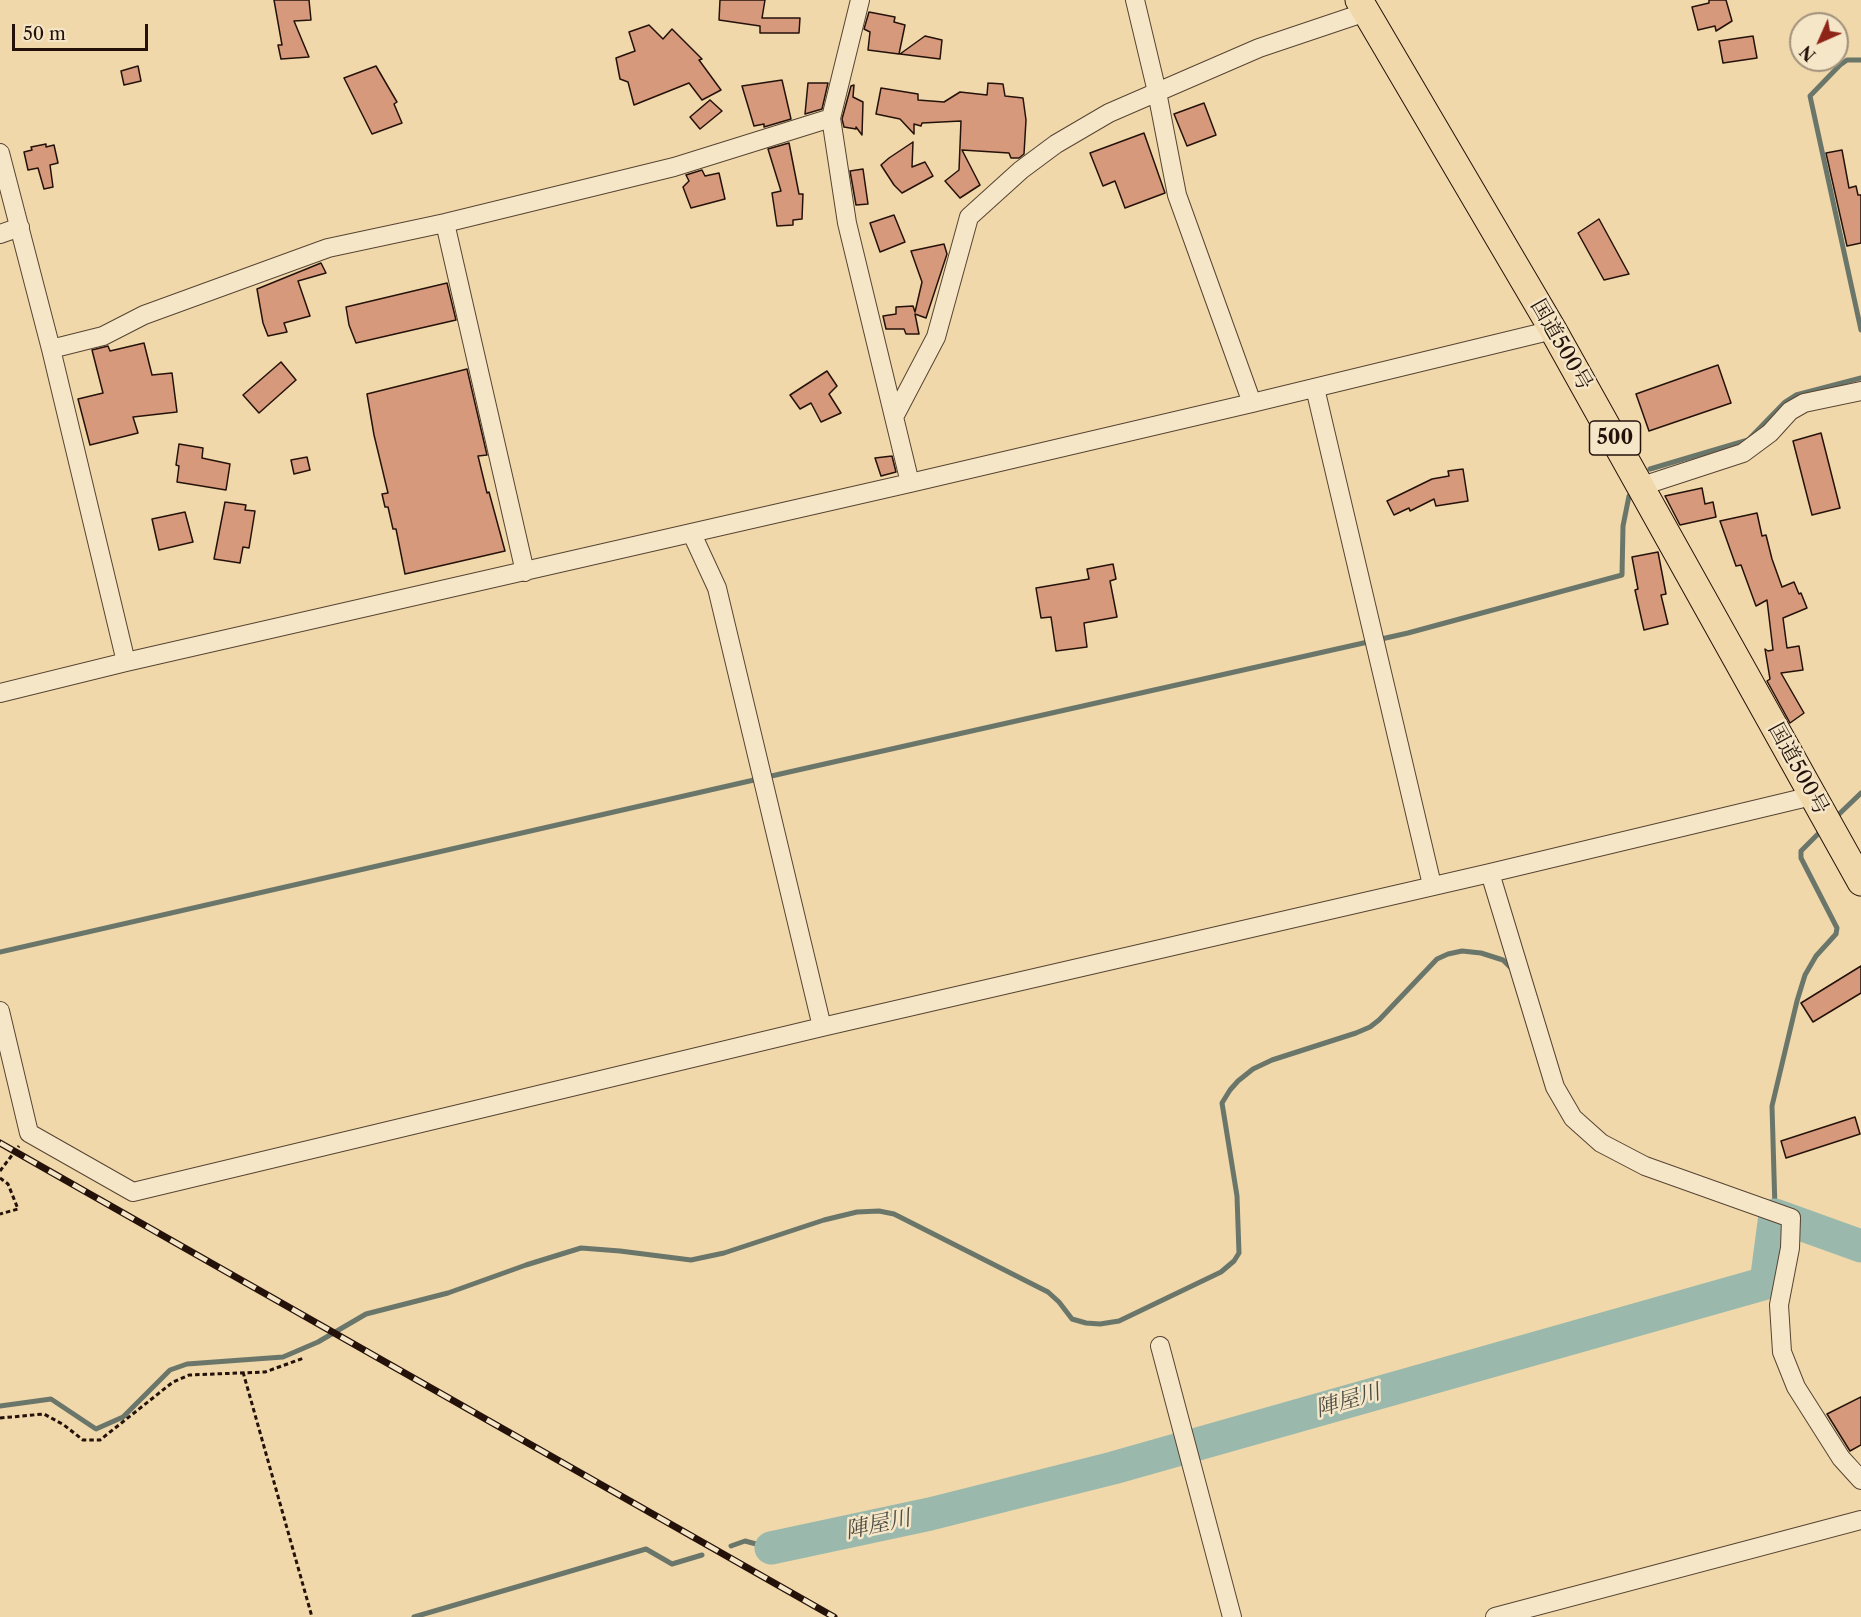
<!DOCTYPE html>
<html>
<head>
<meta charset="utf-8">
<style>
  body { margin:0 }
  #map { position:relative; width:1861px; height:1617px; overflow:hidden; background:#f0d8aa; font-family:"Libre Caslon Text",serif }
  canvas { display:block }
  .north { position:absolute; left:1789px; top:12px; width:60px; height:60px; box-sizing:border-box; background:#f5e6c8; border:2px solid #a1917c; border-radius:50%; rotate:225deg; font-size:16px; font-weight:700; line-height:24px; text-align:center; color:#24120a }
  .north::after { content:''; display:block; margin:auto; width:21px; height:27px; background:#8f2418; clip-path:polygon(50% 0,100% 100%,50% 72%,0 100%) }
  .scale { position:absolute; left:12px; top:24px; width:136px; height:27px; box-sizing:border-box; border:3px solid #24120a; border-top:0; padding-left:8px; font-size:18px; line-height:21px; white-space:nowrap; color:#24120a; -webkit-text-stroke:4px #f5e6c8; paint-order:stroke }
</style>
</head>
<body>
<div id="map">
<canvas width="1861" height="1617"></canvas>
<div class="north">N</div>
<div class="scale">50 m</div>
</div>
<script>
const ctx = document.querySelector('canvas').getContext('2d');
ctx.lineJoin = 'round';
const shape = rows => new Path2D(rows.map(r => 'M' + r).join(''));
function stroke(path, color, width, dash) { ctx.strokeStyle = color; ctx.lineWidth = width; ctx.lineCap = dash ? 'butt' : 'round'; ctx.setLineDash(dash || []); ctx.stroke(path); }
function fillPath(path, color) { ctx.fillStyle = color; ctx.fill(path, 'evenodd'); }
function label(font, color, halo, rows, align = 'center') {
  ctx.font = font + ' "Libre Caslon Text","Noto Serif JP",serif'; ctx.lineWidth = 5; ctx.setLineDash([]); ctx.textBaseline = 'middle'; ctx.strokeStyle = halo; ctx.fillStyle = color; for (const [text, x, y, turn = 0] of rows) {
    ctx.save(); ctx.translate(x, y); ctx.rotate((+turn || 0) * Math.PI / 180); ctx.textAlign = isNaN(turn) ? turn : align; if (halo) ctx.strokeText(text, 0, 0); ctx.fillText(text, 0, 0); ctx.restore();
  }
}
const stream = shape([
  [1861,60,1847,60,1840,65,1810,96,1861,330],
  [1650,469,1748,440,1785,402,1796,395,1861,378],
  [1834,819,1861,793],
  [0,952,789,772,1408,633,1622,575,1623,526,1629,496],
  [1775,1209,1772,1106,1797,1001,1805,975,1816,956,1836,934,1837,928,1801,858,1801,851,1823,829],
  [0,1406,51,1399,96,1429,123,1417,170,1370,187,1364,283,1357,318,1342,366,1314,448,1293,526,1265,581,1248,620,1251,691,1260,724,1253,824,1220,857,1212,879,1211,894,1214,1048,1292,1059,1302,1072,1319,1086,1323,1100,1324,1119,1321,1221,1272,1234,1261,1239,1253,1237,1196,1222,1103,1230,1090,1238,1081,1253,1069,1272,1060,1356,1033,1370,1027,1379,1020,1437,959,1448,954,1462,951,1481,953,1503,960,1513,970],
  [731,1546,745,1541,771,1548],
  [414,1617,646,1549,672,1564,702,1555]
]);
const river = shape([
  [771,1548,930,1514,1113,1468,1766,1283,1775,1215,1861,1246]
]);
const building = shape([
  [274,0,309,0,311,20,294,21,309,57,281,59,278,45,282,45,274,0],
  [720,0,765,0,762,18,800,18,799,33,760,33,760,26,719,20,720,0],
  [1709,0,1726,0,1732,21,1716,31,1715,26,1698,30,1692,7,1709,3,1709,0],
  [869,12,895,17,894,22,905,25,899,54,868,50,870,32,864,29,869,12],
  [649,25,663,39,672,29,702,59,699,60,721,90,702,100,689,83,634,105,628,82,620,79,616,58,635,51,629,32,649,25],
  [925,36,942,40,940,59,900,54,925,36],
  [1753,36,1757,58,1723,63,1719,41,1753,36],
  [138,66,141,81,124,85,121,71,138,66],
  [376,66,397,102,394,104,402,123,372,134,344,78,376,66],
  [782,80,791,119,764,127,764,124,754,126,742,86,782,80],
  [808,83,828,83,822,109,805,114,808,83],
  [988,83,1003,84,1005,96,1023,98,1026,120,1024,154,1019,158,1011,158,1009,153,962,150,980,185,960,198,945,181,959,170,961,121,922,123,921,126,914,124,914,134,900,119,876,114,881,88,918,94,918,100,944,102,960,92,987,95,988,83],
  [854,85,853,97,863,102,862,135,856,127,856,129,844,127,842,119,851,86,854,85],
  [710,100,722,111,700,129,690,117,710,100],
  [1204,103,1216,135,1187,146,1174,114,1204,103],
  [1144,133,1165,193,1125,208,1115,181,1103,186,1090,153,1144,133],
  [913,142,912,167,925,162,933,176,902,193,894,185,881,165,889,158,913,142],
  [789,143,799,194,803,194,802,219,793,220,793,225,777,226,772,193,781,191,768,149,789,143],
  [46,144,46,147,54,145,58,163,50,165,53,187,44,189,38,168,28,170,24,152,32,150,31,147,46,144],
  [1842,150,1849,188,1856,186,1858,195,1861,195,1861,243,1847,246,1826,153,1842,150],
  [863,169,868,204,856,205,850,171,863,169],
  [702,170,705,176,719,173,725,199,691,208,683,187,689,181,686,175,702,170],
  [894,215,905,242,880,252,870,223,894,215],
  [1599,219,1629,274,1604,280,1578,233,1599,219],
  [944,244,947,254,926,318,915,314,919,334,906,334,904,329,886,329,883,316,896,314,896,307,913,306,915,312,922,282,911,251,944,244],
  [321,263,326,273,298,281,310,316,284,323,287,332,268,336,263,323,257,289,321,263],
  [447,283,456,320,356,343,349,325,346,307,447,283],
  [144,343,152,375,172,373,177,412,133,417,138,433,90,445,78,399,103,393,92,350,108,346,110,351,144,343],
  [281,362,296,380,259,413,243,395,281,362],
  [1718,365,1731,403,1649,431,1636,394,1718,365],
  [467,369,487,455,478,456,487,493,489,492,505,551,405,574,396,529,393,529,388,507,385,507,382,494,388,493,374,435,367,394,467,369],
  [827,371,837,386,829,394,841,413,821,422,811,403,800,409,790,395,827,371],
  [1821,433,1840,508,1812,515,1793,441,1821,433],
  [179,444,203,448,202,458,230,464,226,490,177,482,179,466,176,465,179,444],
  [892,456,896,472,881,476,875,458,892,456],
  [307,457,310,470,294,474,291,460,307,457],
  [1463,469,1468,501,1436,506,1434,499,1410,511,1409,508,1394,515,1387,501,1432,479,1449,476,1448,471,1463,469],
  [1702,488,1705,504,1713,502,1716,517,1680,525,1665,496,1702,488],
  [225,502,246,505,245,510,255,511,249,548,243,547,240,563,214,559,225,502],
  [185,512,193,542,159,550,152,519,185,512],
  [1757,513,1762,536,1766,535,1772,559,1782,587,1794,582,1799,594,1801,593,1807,608,1783,618,1787,648,1799,646,1803,670,1781,673,1804,713,1790,723,1767,681,1770,679,1765,649,1768,651,1773,650,1767,600,1756,606,1741,565,1736,566,1720,521,1757,513],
  [1658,552,1666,594,1661,595,1668,624,1644,630,1635,590,1638,589,1632,557,1658,552],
  [1113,564,1116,579,1110,581,1117,617,1084,623,1087,647,1056,651,1051,617,1041,618,1036,588,1089,579,1087,569,1113,564],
  [1861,966,1861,993,1813,1022,1801,1003,1861,966],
  [1855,1117,1860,1134,1786,1158,1781,1141,1855,1117],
  [1861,1397,1861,1445,1850,1451,1827,1414,1861,1397]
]);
const path = shape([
  [0,1171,19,1146],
  [0,1178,8,1184,18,1209,0,1214],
  [243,1372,312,1617],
  [0,1418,44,1414,64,1425,83,1440,100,1440,173,1382,189,1375,265,1372,304,1358]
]);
const minor = shape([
  [860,0,831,118,847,223,910,483],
  [1135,0,1157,92,1177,195,1252,403],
  [0,153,51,349,126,662],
  [445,223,525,572],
  [0,234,20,227],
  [51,349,103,336,144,315,328,248,445,223,674,167,831,118],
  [1315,388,1432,885],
  [894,417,936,337,969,217,1021,170,1056,144,1109,113,1259,48,1366,12],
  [1642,486,1743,453,1770,433,1790,411,1804,403,1861,391],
  [692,534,717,588,822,1027],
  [0,693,126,662,910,483,1252,403,1553,330],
  [1490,873,1555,1087,1573,1118,1601,1143,1645,1166,1791,1218,1790,1248,1779,1305,1782,1352,1796,1387,1841,1458,1861,1480],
  [0,1011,29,1133,133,1192,822,1027,1490,873,1812,796],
  [1160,1346,1232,1617],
  [1495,1617,1861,1520]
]);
const highway = shape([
  [1359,0,1553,330,1861,882]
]);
const rail = shape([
  [0,1143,834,1617]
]);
const shields = [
  [1615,438,51]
];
const shieldNames = [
  ["500",1615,438]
];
const streetNames = [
  ["国道500号",1561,345,60],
  ["国道500号",1798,769,61]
];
const waterNames = [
  ["陣屋川",1348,1401,-16],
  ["陣屋川",878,1525,-12]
];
stroke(stream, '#6b766b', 5);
stroke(river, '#9ab9ac', 33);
fillPath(building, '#d6997b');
stroke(building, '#24120a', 1.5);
stroke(minor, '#574432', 20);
stroke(highway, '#24120a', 29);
stroke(path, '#24120a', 3, [4.5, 3]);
stroke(minor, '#f5e6c8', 18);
stroke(highway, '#f0d8aa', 27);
stroke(rail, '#24120a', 7);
stroke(rail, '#f5e6c8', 4.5, [14]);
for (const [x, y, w] of shields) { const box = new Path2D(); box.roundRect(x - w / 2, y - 17, w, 34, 4.5); ctx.fillStyle = '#f5e6c8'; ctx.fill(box); stroke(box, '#24120a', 1.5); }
label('bold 20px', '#24120a', null, shieldNames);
label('21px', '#24120a', '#f5e6c8', streetNames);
label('italic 22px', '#4d4c43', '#f5e6c8', waterNames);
</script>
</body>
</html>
